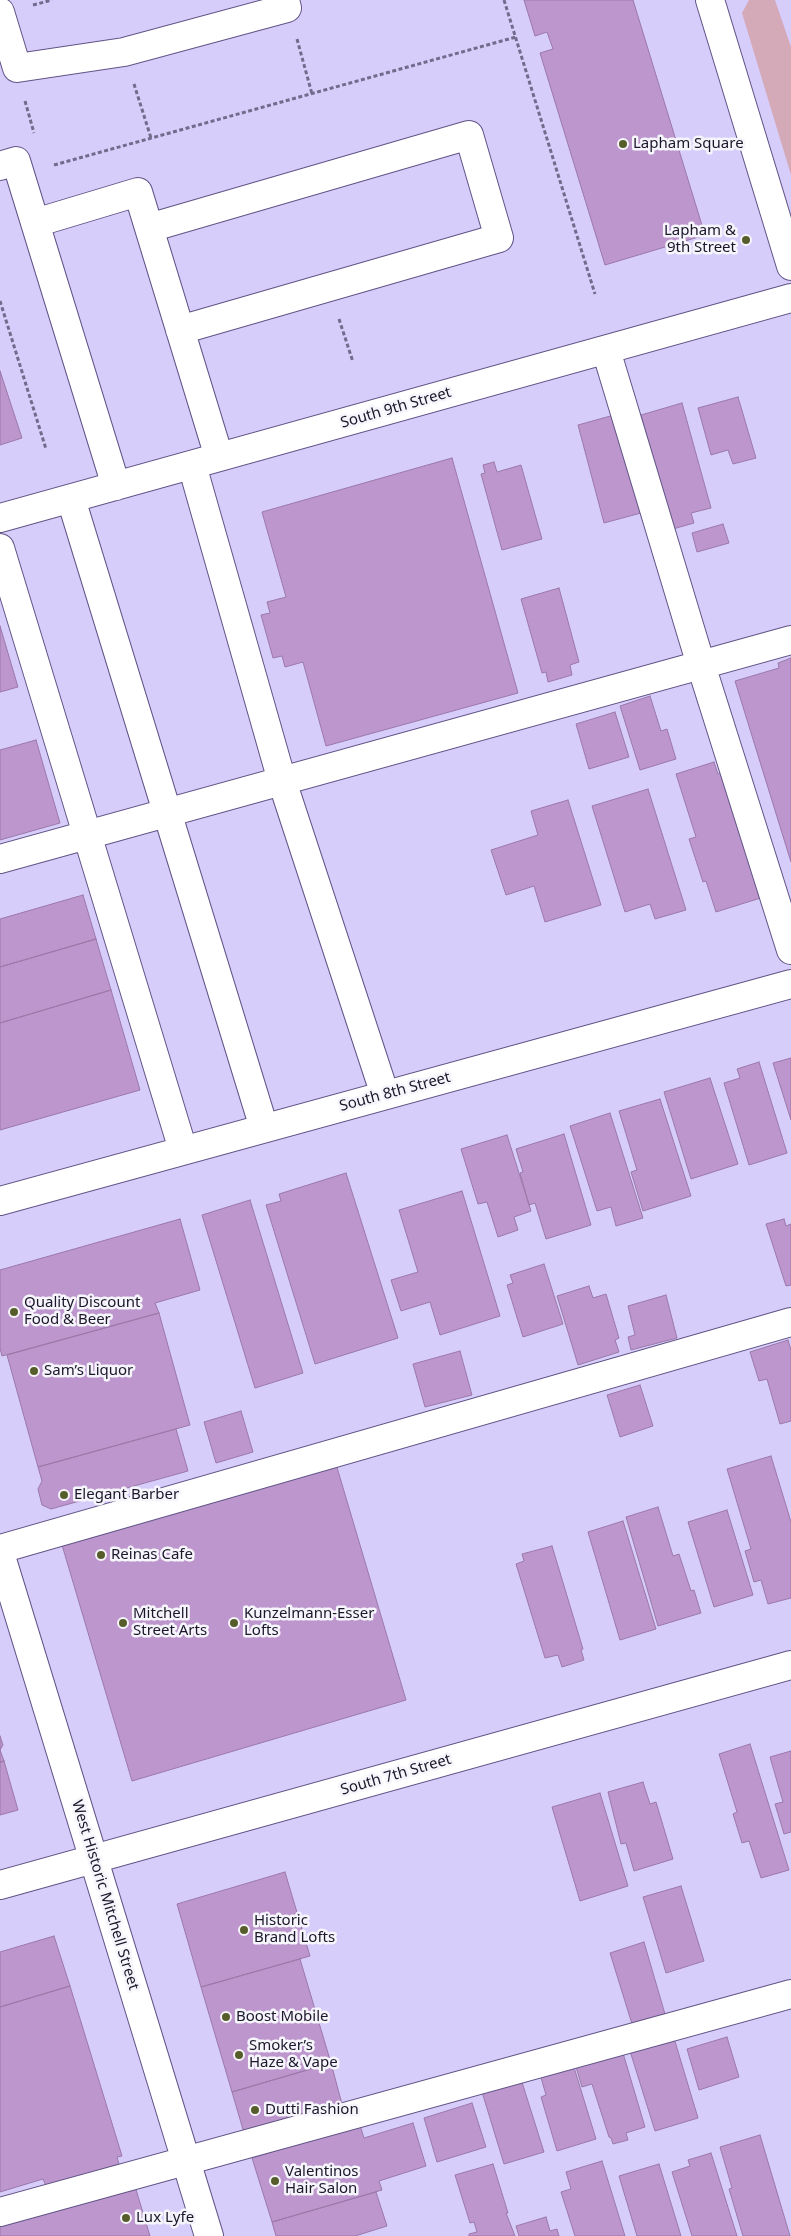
<!DOCTYPE html>
<html>
<head>
<meta charset="utf-8">
<style>
  body { margin:0 }
  canvas { display:block; background:#d7cdfb }
</style>
</head>
<body>
<canvas width="791" height="2236"></canvas>
<script>
const ctx = document.querySelector('canvas').getContext('2d');
ctx.lineJoin = 'round';
function fillPath(path, color) { ctx.fillStyle = color; ctx.fill(path, 'evenodd'); }
const shape = rows => new Path2D(rows.map(r => 'M' + r).join(''));
function stroke(path, color, width, dash) { ctx.strokeStyle = color; ctx.lineWidth = width; ctx.lineCap = dash ? 'butt' : 'round'; ctx.setLineDash(dash || []); ctx.stroke(path); }
function label(font, color, halo, rows, align = 'center') {
  ctx.font = font + ' "Noto Sans",sans-serif'; ctx.lineWidth = 5; ctx.setLineDash([]); ctx.textBaseline = 'middle'; ctx.strokeStyle = halo; ctx.fillStyle = color; for (const [text, x, y, turn = 0] of rows) {
    ctx.save(); ctx.translate(x, y); ctx.rotate((+turn || 0) * Math.PI / 180); ctx.textAlign = isNaN(turn) ? turn : align; if (halo) ctx.strokeText(text, 0, 0); ctx.fillText(text, 0, 0); ctx.restore();
  }
}
const green = shape([
  [749,0,775,0,791,47,791,175,742,13]
]);
const building = shape([
  [524,0,633,0,705,235,605,265,540,53,553,49,547,32,535,36,524,0],
  [0,371,22,438,0,445,0,371],
  [738,397,756,458,733,464,728,450,711,455,698,408,738,397],
  [682,403,711,508,691,513,694,523,673,529,641,415,682,403],
  [614,415,641,513,604,523,578,425,614,415],
  [452,458,518,693,326,746,303,662,285,667,282,656,273,658,261,615,270,613,267,602,286,597,262,512,452,458],
  [494,462,497,472,521,465,542,539,502,550,481,474,485,473,483,465,494,462],
  [723,524,729,543,697,552,692,533,723,524],
  [559,588,579,662,570,665,572,675,548,682,546,672,542,673,521,599,559,588],
  [0,626,18,687,0,692,0,626],
  [791,658,791,862,735,681,779,668,778,663,791,658],
  [650,696,661,731,667,729,676,759,640,770,620,706,650,696],
  [615,712,629,757,589,769,576,724,615,712],
  [36,740,60,823,0,840,0,750,36,740],
  [714,762,718,774,728,770,767,896,716,912,706,881,703,882,689,839,696,837,676,774,714,762],
  [648,789,686,910,655,919,650,904,625,912,592,806,648,789],
  [568,800,601,905,545,922,534,886,506,895,491,850,538,835,531,811,568,800],
  [83,895,96,939,0,967,0,919,83,895],
  [96,939,111,990,0,1023,0,967,96,939],
  [111,990,140,1090,0,1130,0,1023,111,990],
  [791,1058,791,1120,773,1063,791,1058],
  [759,1062,787,1153,749,1165,724,1083,740,1078,737,1069,759,1062],
  [710,1078,738,1164,691,1179,664,1092,710,1078],
  [660,1099,691,1196,643,1211,631,1172,637,1170,619,1111,660,1099],
  [610,1113,643,1218,616,1226,611,1207,597,1211,570,1126,610,1113],
  [564,1134,591,1225,546,1239,535,1203,529,1205,520,1173,523,1172,516,1149,564,1134],
  [507,1135,531,1211,514,1217,518,1230,498,1237,487,1202,478,1204,461,1149,507,1135],
  [346,1173,398,1338,315,1364,266,1205,281,1201,279,1194,346,1173],
  [462,1191,500,1316,440,1335,430,1302,401,1311,391,1280,418,1272,399,1210,462,1191],
  [250,1200,303,1373,255,1388,202,1215,250,1200],
  [180,1219,200,1290,155,1303,159,1313,2,1356,0,1348,0,1270,180,1219],
  [784,1219,786,1226,791,1224,791,1285,786,1286,766,1224,784,1219],
  [544,1264,563,1324,523,1337,507,1285,513,1283,510,1275,544,1264],
  [589,1286,593,1298,606,1294,619,1338,615,1340,619,1352,578,1365,557,1296,589,1286],
  [666,1295,677,1338,631,1350,628,1337,635,1335,628,1306,666,1295],
  [159,1313,190,1425,38,1467,7,1355,159,1313],
  [788,1340,791,1350,791,1421,780,1424,767,1379,759,1381,750,1352,788,1340],
  [460,1351,472,1395,425,1407,413,1364,460,1351],
  [640,1385,653,1426,620,1437,607,1395,640,1385],
  [241,1411,253,1452,216,1463,204,1422,241,1411],
  [176,1429,188,1471,51,1509,42,1505,38,1489,42,1481,38,1467,176,1429],
  [771,1456,791,1522,791,1598,768,1604,761,1580,754,1582,745,1551,751,1549,727,1469,771,1456],
  [336,1464,406,1700,132,1781,62,1545,336,1464],
  [658,1507,673,1556,679,1554,691,1591,694,1590,701,1613,658,1626,626,1517,658,1507],
  [727,1510,753,1595,714,1607,688,1522,727,1510],
  [623,1521,656,1629,620,1640,588,1532,623,1521],
  [552,1546,583,1649,581,1650,584,1660,562,1667,558,1655,545,1658,516,1564,524,1561,522,1554,552,1546],
  [0,1736,3,1745,0,1750,4,1761,0,1762,0,1736],
  [750,1744,789,1870,761,1878,749,1841,742,1843,733,1814,737,1812,719,1754,750,1744],
  [791,1751,791,1832,784,1834,775,1804,783,1802,770,1757,791,1751],
  [4,1761,18,1810,0,1815,0,1762,4,1761],
  [643,1782,650,1804,656,1802,673,1859,634,1871,626,1843,621,1844,608,1792,643,1782],
  [600,1793,628,1886,580,1901,552,1807,600,1793],
  [285,1872,310,1956,201,1987,177,1904,285,1872],
  [681,1886,704,1961,666,1973,643,1897,681,1886],
  [54,1936,70,1986,0,2007,0,1952,54,1936],
  [644,1942,665,2014,632,2024,610,1953,644,1942],
  [300,1959,331,2063,232,2092,201,1987,300,1959],
  [70,1986,122,2156,117,2157,119,2164,46,2186,43,2179,0,2192,0,2007,70,1986],
  [727,2037,739,2077,699,2090,687,2049,727,2037],
  [674,2038,698,2118,655,2131,630,2051,674,2038],
  [623,2053,645,2127,626,2133,628,2140,613,2144,611,2138,609,2137,592,2084,582,2087,576,2067,623,2053],
  [331,2063,342,2104,244,2133,232,2092,331,2063],
  [573,2064,596,2139,557,2151,541,2097,546,2095,540,2074,573,2064],
  [521,2079,544,2152,504,2164,482,2092,521,2079],
  [472,2103,486,2147,437,2162,424,2118,472,2103],
  [413,2123,426,2166,379,2181,382,2190,272,2222,252,2158,360,2125,364,2138,413,2123],
  [760,2135,790,2236,743,2236,729,2189,732,2188,720,2147,760,2135],
  [711,2153,737,2236,692,2236,672,2172,690,2166,688,2160,711,2153],
  [602,2161,625,2236,575,2236,561,2192,571,2189,566,2172,602,2161],
  [493,2164,508,2213,506,2213,515,2236,469,2236,469,2234,477,2232,474,2222,470,2223,455,2175,493,2164],
  [659,2164,681,2236,637,2236,619,2176,659,2164],
  [134,2183,150,2236,0,2236,0,2224,134,2183],
  [376,2192,387,2226,355,2236,276,2236,272,2222,376,2192],
  [546,2217,550,2231,557,2229,559,2236,519,2236,516,2226,546,2217]
]);
const path = shape([
  [504,0,595,294],
  [33,5,52,0],
  [297,39,312,94],
  [134,84,151,138],
  [25,101,34,133],
  [54,165,516,37],
  [0,301,46,449],
  [339,319,353,362]
]);
const minor = shape([
  [710,0,791,266],
  [0,12,17,68,124,52,287,8,285,0],
  [0,166,16,161,116,486],
  [35,223,138,192,219,457],
  [149,228,469,135,499,238,180,330],
  [606,350,701,665,791,950],
  [192,465,282,781,385,1095],
  [71,499,264,1128],
  [0,518,791,298],
  [0,548,183,1150],
  [0,859,791,640],
  [0,1201,791,984],
  [0,1549,791,1322],
  [0,1553,209,2236],
  [0,1885,791,1665],
  [0,2212,791,1994]
]);
const markers = [
  [623,144,5,"#565d2b"],
  [746,240,5,"#565d2b"],
  [14,1312,5,"#565d2b"],
  [34,1371,5,"#565d2b"],
  [64,1495,5,"#565d2b"],
  [101,1555,5,"#565d2b"],
  [123,1623,5,"#565d2b"],
  [234,1623,5,"#565d2b"],
  [244,1930,5,"#565d2b"],
  [226,2017,5,"#565d2b"],
  [239,2055,5,"#565d2b"],
  [255,2110,5,"#565d2b"],
  [275,2181,5,"#565d2b"],
  [126,2218,5,"#565d2b"]
];
const poiNames = [
  ["Lapham Square",633,144],
  ["Lapham &",736,231,"right"],
  ["9th Street",736,248,"right"],
  ["Quality Discount",24,1303],
  ["Food & Beer",24,1320],
  ["Sam’s Liquor",44,1371],
  ["Elegant Barber",74,1495],
  ["Reinas Cafe",111,1555],
  ["Mitchell",133,1614],
  ["Street Arts",133,1631],
  ["Kunzelmann-Esser",244,1614],
  ["Lofts",244,1631],
  ["Historic",254,1921],
  ["Brand Lofts",254,1938],
  ["Boost Mobile",236,2017],
  ["Smoker’s",249,2046],
  ["Haze & Vape",249,2063],
  ["Dutti Fashion",265,2110],
  ["Valentinos",285,2172],
  ["Hair Salon",285,2189],
  ["Lux Lyfe",136,2218]
];
const streetNames = [
  ["South 9th Street",396,408,-16],
  ["South 8th Street",395,1092,-15],
  ["South 7th Street",396,1775,-16],
  ["West Historic Mitchell Street",105,1895,73]
];
fillPath(green, '#d4a9b8');
fillPath(building, '#bc96cc');
stroke(building, '#9b79a9', 1);
stroke(minor, '#615486', 30);
stroke(path, '#736b8c', 3, [4, 2.5]);
stroke(minor, '#fff', 28);
for (const [x, y, r, color] of markers) { const dot = new Path2D(); dot.arc(x, y, r, 0, 2 * Math.PI); ctx.fillStyle = color; ctx.fill(dot); stroke(dot, '#f6f5fb', 2); }
label('15px', '#1b162a', '#f6f5fb', poiNames, 'left');
label('15px', '#1b162a', '#f6f5fb', streetNames);
</script>
</body>
</html>
